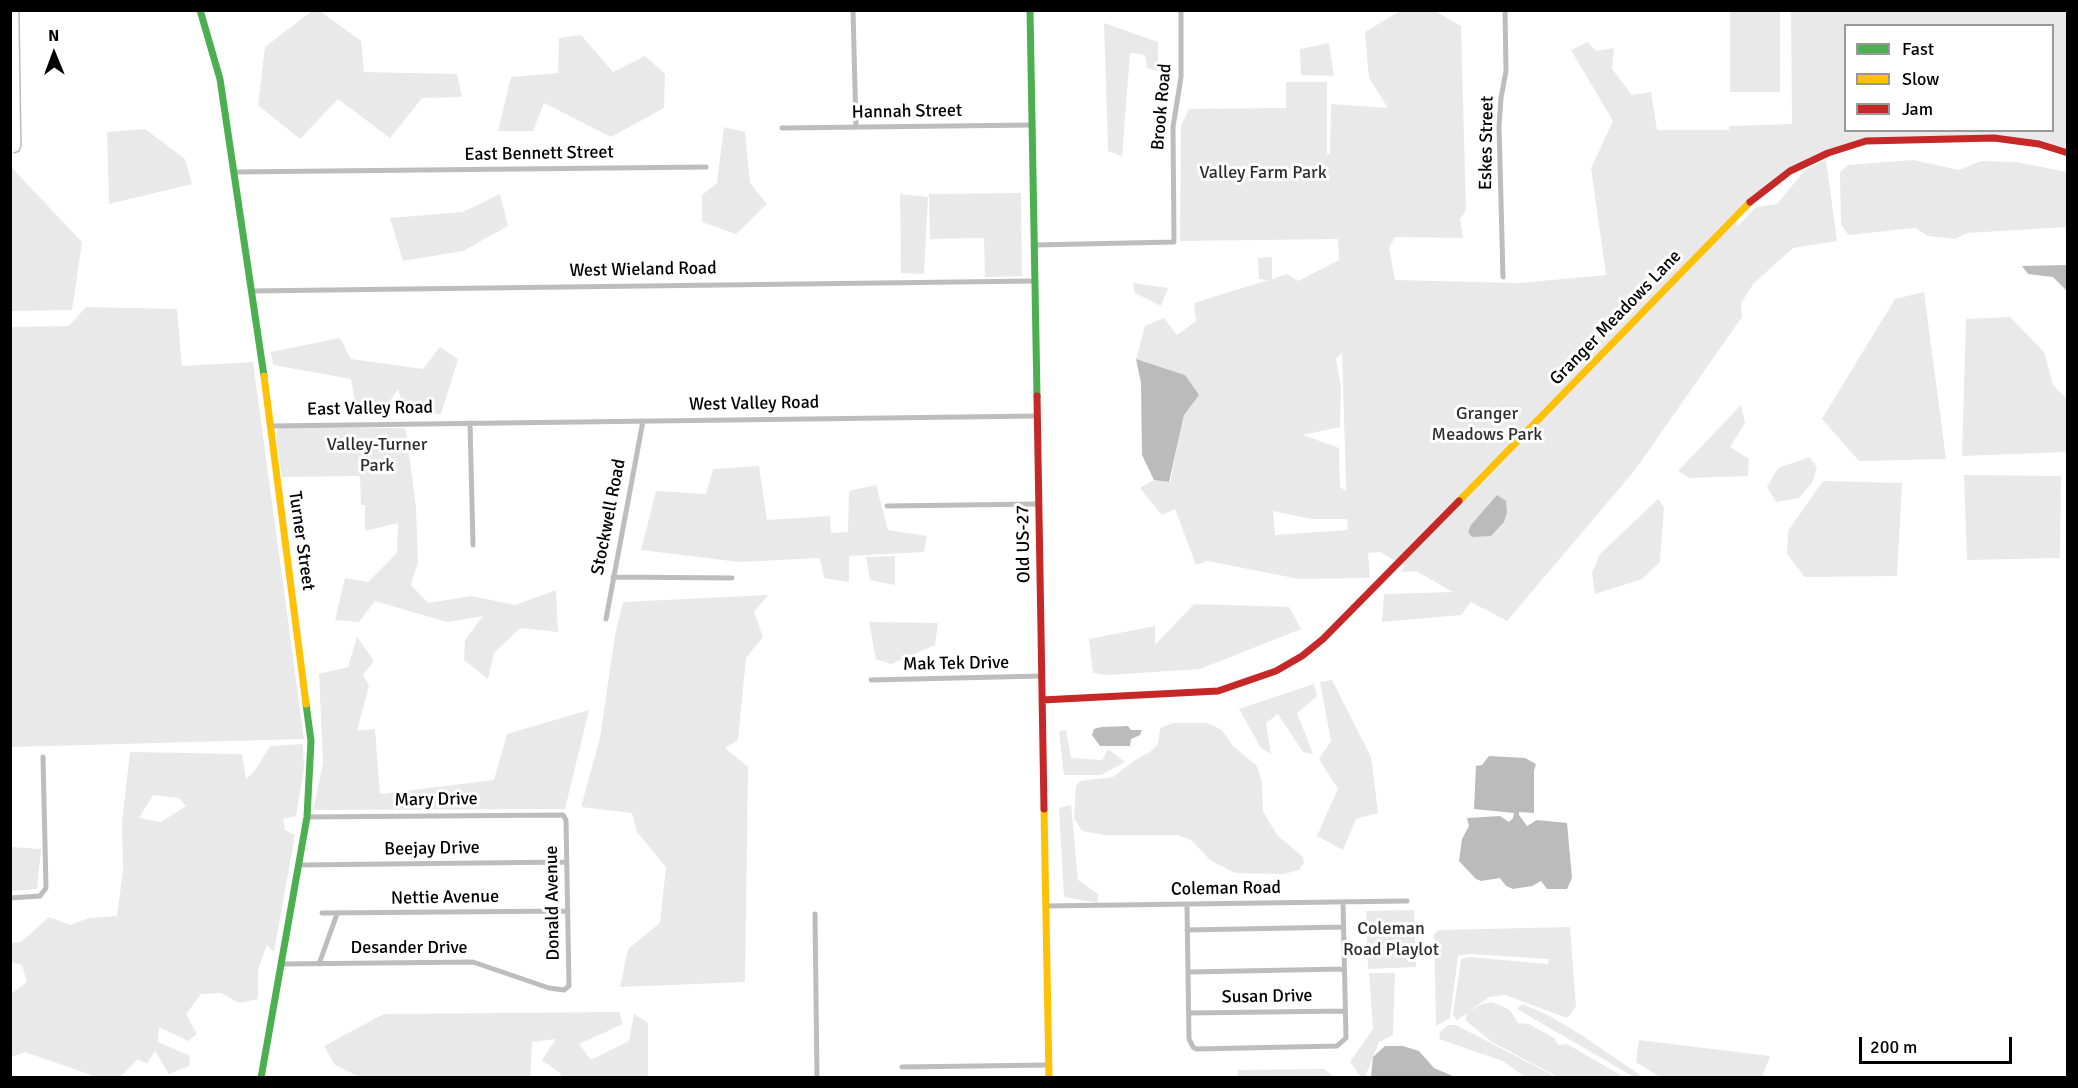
<!DOCTYPE html>
<html>
<head>
<meta charset="utf-8">
<style>
  body { margin:0 }
  #map { position:relative; width:2078px; height:1088px; overflow:hidden; background:#fff; font-family:Signika,sans-serif }
  canvas { display:block }
  .frame { position:absolute; inset:0; border:12px solid #000; pointer-events:none }
  .legend { position:absolute; left:1844px; top:24px; width:210px; height:108px; box-sizing:border-box; background:#fff; border:2px solid #999; margin:0; padding:8px 10px; list-style:none; font-size:18px; color:#000 }
  .legend li { display:flex; align-items:center; gap:12px; height:30px }
  .legend b { width:30px; border:2px solid #999 }
  .north { position:absolute; left:24px; top:24px; width:60px; height:60px; -webkit-text-stroke:4px #fff; paint-order:stroke; rotate:359deg; font-size:16px; font-weight:700; line-height:24px; text-align:center; color:#000 }
  .north::after { content:''; display:block; margin:auto; width:21px; height:27px; background:#000; clip-path:polygon(50% 0,100% 100%,50% 72%,0 100%) }
  .scale { position:absolute; left:1859px; top:1037px; width:153px; height:27px; box-sizing:border-box; border:3px solid #000; border-top:0; padding-left:8px; font-size:18px; line-height:21px; white-space:nowrap; color:#000; -webkit-text-stroke:4px #fff; paint-order:stroke }
</style>
</head>
<body>
<div id="map">
<canvas width="2078" height="1088"></canvas>
<div class="frame"></div>
<ul class="legend">
<li><b style="height:8px;background:#4caf50"></b>Fast</li>
<li><b style="height:8px;background:#ffc107"></b>Slow</li>
<li><b style="height:8px;background:#c62828"></b>Jam</li>
</ul>
<div class="north">N</div>
<div class="scale">200 m</div>
</div>
<script>
const ctx = document.querySelector('canvas').getContext('2d');
ctx.lineJoin = 'round';
function fillPath(path, color) { ctx.fillStyle = color; ctx.fill(path, 'evenodd'); }
const shape = rows => new Path2D(rows.map(r => 'M' + r).join(''));
function stroke(path, color, width, dash) { ctx.strokeStyle = color; ctx.lineWidth = width; ctx.lineCap = dash ? 'butt' : 'round'; ctx.setLineDash(dash || []); ctx.stroke(path); }
function label(font, color, halo, rows, align = 'center') {
  ctx.font = font + ' Signika,sans-serif'; ctx.lineWidth = 6; ctx.setLineDash([]); ctx.textBaseline = 'middle'; ctx.strokeStyle = halo; ctx.fillStyle = color; for (const [text, x, y, turn = 0] of rows) {
    ctx.save(); ctx.translate(x, y); ctx.rotate((+turn || 0) * Math.PI / 180); ctx.textAlign = isNaN(turn) ? turn : align; if (halo) ctx.strokeText(text, 0, 0); ctx.fillText(text, 0, 0); ctx.restore();
  }
}
const green = shape([
  [312,11,320,11,361,41,364,72,457,74,462,97,422,98,390,138,338,99,300,139,258,105,265,47],
  [1400,11,1435,11,1461,26,1466,210,1460,219,1463,238,1395,237,1389,248,1395,280,1519,283,1606,275,1591,168,1613,121,1571,50,1588,42,1596,51,1614,48,1612,69,1632,95,1651,92,1657,130,1729,130,1729,126,1792,124,1791,11,2067,11,2067,153,1994,138,1866,141,1790,171,1736,215,1737,227,1756,207,1777,204,1806,169,1826,160,1837,241,1793,248,1754,283,1741,303,1742,317,1635,470,1507,621,1471,602,1461,615,1382,622,1384,594,1453,592,1416,571,1400,572,1405,566,1380,552,1368,553,1370,578,1299,579,1208,561,1196,565,1175,509,1162,515,1140,488,1154,480,1170,482,1184,415,1185,375,1136,359,1145,326,1164,318,1177,335,1196,321,1194,303,1268,280,1259,279,1258,258,1272,257,1272,279,1287,274,1298,281,1339,260,1338,239,1180,241,1181,126,1189,109,1286,108,1286,82,1327,82,1327,154,1330,154,1331,104,1388,108,1369,78,1365,32],
  [1846,26,2052,26,2052,130,1846,130],
  [1342,353,1345,449,1346,491,1340,487,1339,448,1303,435,1340,427,1341,388,1336,359],
  [1273,511,1311,519,1347,519,1348,530,1275,535],
  [1730,11,1780,11,1780,92,1730,92],
  [1104,23,1158,42,1158,71,1147,68,1145,55,1130,53,1122,156,1108,151],
  [581,35,613,72,645,56,665,74,664,108,611,137,544,103,533,131,498,131,511,77,558,73,559,38],
  [1329,43,1334,76,1301,75,1300,49],
  [724,127,745,132,750,183,767,204,736,234,702,222,702,195,717,183],
  [145,129,185,159,192,184,109,204,107,132],
  [1913,160,1959,170,1981,161,2016,162,2067,172,2067,227,1967,233,1955,239,1928,236,1915,228,1848,235,1841,224,1840,172,1848,165],
  [11,167,82,242,72,310,11,311],
  [1021,193,1022,276,985,277,984,238,930,239,929,194],
  [500,194,508,226,463,251,403,261,390,218,463,212],
  [900,194,928,197,924,274,901,273],
  [1133,283,1168,288,1161,306,1135,293],
  [1924,292,1946,459,1859,461,1822,419,1895,299],
  [86,307,177,309,182,366,253,362,304,739,11,747,11,327,69,326],
  [2010,317,2044,352,2053,385,2067,399,2067,452,1962,456,1966,319],
  [340,338,351,359,423,369,440,347,458,359,441,414,405,414,398,389,383,411,356,407,351,379,273,365,271,352],
  [1741,405,1745,423,1730,447,1749,459,1748,476,1690,478,1678,471],
  [283,427,403,428,406,430,416,508,418,562,411,585,428,603,471,596,515,605,556,590,558,632,520,628,494,653,488,679,464,660,465,640,483,616,447,622,375,601,359,622,335,620,345,578,368,582,397,553,398,523,365,531,365,505,361,505,360,476,282,477,276,435,278,429],
  [1810,457,1817,468,1812,483,1799,498,1776,502,1767,487,1778,468],
  [759,466,767,520,830,516,831,533,848,532,849,491,876,485,888,530,927,536,924,552,849,556,849,582,824,578,820,558,739,562,641,550,656,491,706,494,713,469],
  [1964,475,2061,476,2060,558,1967,560],
  [1823,481,1902,483,1897,576,1805,577,1787,554,1788,531],
  [1658,499,1664,507,1660,562,1642,579,1595,594,1592,573,1600,554],
  [895,556,895,585,870,580,866,557],
  [768,595,754,612,763,637,746,658,738,740,725,748,748,767,745,982,620,987,628,949,660,923,666,867,637,832,632,813,581,807,600,738,615,635,623,602],
  [1194,604,1289,607,1301,629,1200,669,1107,675,1093,673,1089,639,1155,626,1155,645],
  [869,622,938,623,935,645,891,664,876,659],
  [357,637,374,661,363,675,369,686,357,731,375,729,380,794,494,780,507,734,589,710,565,809,313,810,323,763,319,674,348,667],
  [1332,680,1371,757,1378,813,1356,819,1343,850,1317,836,1338,789,1319,759,1331,741,1320,682],
  [1314,684,1317,696,1297,713,1313,754,1303,752,1278,714,1266,723,1271,754,1261,748,1239,709],
  [1173,723,1207,723,1222,730,1233,746,1257,766,1262,783,1263,811,1277,835,1303,857,1304,863,1299,870,1284,874,1235,873,1210,860,1191,840,1177,835,1104,835,1082,831,1074,818,1076,786,1080,781,1113,777,1135,760,1151,751,1158,744,1160,728],
  [1066,730,1071,758,1102,760,1108,749,1125,762,1101,775,1064,775,1059,731],
  [303,744,304,769,296,816,283,819,285,830,295,835,274,952,267,945,258,969,258,999,239,1003,221,993,201,994,186,1014,197,1034,188,1041,159,1027,158,1042,190,1056,189,1066,169,1074,155,1051,147,1064,138,1059,119,1078,97,1077,25,1052,11,1057,11,994,27,982,22,965,11,962,11,943,21,942,49,917,70,925,89,918,117,916,123,871,122,823,130,752,242,754,246,779,254,772,270,746],
  [153,795,179,798,186,806,161,822,139,818],
  [1071,805,1078,880,1098,894,1098,903,1064,897,1059,808],
  [11,847,41,849,37,889,11,891],
  [1414,910,1416,967,1368,969,1366,911],
  [1570,927,1576,1007,1567,1018,1505,995,1489,997,1468,1012,1482,1004,1492,1002,1510,1010,1518,1023,1529,1024,1554,1038,1558,1045,1567,1044,1624,1077,1558,1077,1492,1042,1465,1020,1468,1013,1457,1020,1453,1015,1461,959,1469,957,1548,964,1549,959,1468,954,1458,956,1450,1018,1436,1026,1434,934,1439,930],
  [1369,973,1395,973,1393,1035,1379,1042,1365,1077,1361,1077,1350,1062,1373,1029],
  [1522,1004,1546,1014,1583,1036,1643,1077,1634,1077,1517,1009],
  [619,1012,623,1024,579,1044,591,1060,629,1041,634,1014,648,1023,648,1077,561,1077,561,1074,542,1060,556,1039,532,1042,530,1078,360,1077,335,1065,324,1046,384,1014],
  [1448,1025,1456,1025,1556,1077,1525,1077,1503,1061,1439,1039,1440,1032],
  [1639,1040,1770,1056,1762,1077,1660,1077,1636,1062],
  [1324,1069,1334,1077,1238,1077,1238,1070]
]);
const water = shape([
  [2067,265,2067,291,2053,277,2028,274,2022,266],
  [1136,359,1185,375,1199,395,1184,415,1169,482,1154,480,1142,455,1141,383],
  [1497,495,1506,501,1507,512,1504,522,1491,536,1472,537,1468,532,1471,525],
  [1128,726,1131,730,1142,730,1140,735,1131,739,1130,746,1100,746,1092,735,1094,729,1101,727],
  [1489,756,1525,758,1536,764,1534,771,1534,813,1519,812,1519,815,1527,826,1537,820,1567,823,1572,878,1567,889,1547,889,1541,881,1532,886,1513,889,1506,886,1500,878,1481,881,1476,879,1459,861,1462,839,1469,826,1467,818,1500,816,1509,822,1513,818,1514,813,1474,809,1476,766,1482,765],
  [1385,1046,1403,1046,1419,1051,1434,1068,1455,1077,1371,1077,1373,1057]
]);
const stream = shape([
  [14,153,19,151,21,146,19,10]
]);
const street = shape([
  [853,10,856,127],
  [782,128,1032,125],
  [234,172,706,167],
  [1035,245,1174,242,1173,127,1181,77,1181,10],
  [1503,277,1499,126,1501,98,1506,71,1505,10],
  [251,291,1035,281],
  [470,423,473,545],
  [271,426,1037,416],
  [887,506,1038,504],
  [613,577,732,578],
  [606,619,643,421],
  [871,680,1042,676],
  [299,865,567,862],
  [10,898,40,896,46,888,43,757],
  [1187,905,1189,1039,1193,1047,1196,1049,1337,1046,1346,1038,1343,902],
  [1045,906,1407,901],
  [322,913,568,911],
  [815,914,817,1078],
  [1187,930,1343,927],
  [281,964,473,962,549,988,564,990,569,986,566,820,563,815,307,817],
  [319,964,337,914],
  [1188,972,1344,969],
  [1189,1013,1345,1011],
  [902,1067,1049,1065]
]);
const fast = shape([
  [200,10,220,79,264,376],
  [1030,10,1037,396],
  [261,1078,307,817,311,741,306,704]
]);
const slow = shape([
  [264,376,306,704],
  [1459,501,1750,202],
  [1044,809,1049,1078]
]);
const jam = shape([
  [1750,202,1790,171,1828,153,1866,141,1994,138,2039,144,2068,153],
  [1037,396,1044,809],
  [1042,700,1218,691,1276,671,1302,656,1323,639,1459,501]
]);
const streetNames = [
  ["Brook Road",1162,107,-85],
  ["Hannah Street",907,112,-1],
  ["Eskes Street",1487,143,-89],
  ["East Bennett Street",539,154,-1],
  ["West Wieland Road",643,270,-1],
  ["Granger Meadows Lane",1616,318,-46],
  ["West Valley Road",754,404,-1],
  ["East Valley Road",370,409,-1],
  ["Stockwell Road",609,517,-79],
  ["Turner Street",301,541,82],
  ["Old US-27",1024,544,-91],
  ["Mak Tek Drive",956,664,-1],
  ["Mary Drive",436,800,-1],
  ["Beejay Drive",432,849,-1],
  ["Coleman Road",1226,889,-1],
  ["Nettie Avenue",445,898,-1],
  ["Donald Avenue",553,903,-91],
  ["Desander Drive",409,948],
  ["Susan Drive",1267,997,-1]
];
const parkNames = [
  ["Valley Farm Park",1263,173],
  ["Granger",1487,414],
  ["Meadows Park",1487,435],
  ["Valley-Turner",377,445],
  ["Park",377,466],
  ["Coleman",1391,929],
  ["Road Playlot",1391,950]
];
fillPath(green, '#e9e9e9');
fillPath(water, '#bbb');
stroke(stream, '#bbb', 1.5);
stroke(street, '#bdbdbd', 5);
stroke(fast, '#4caf50', 7);
stroke(slow, '#ffc107', 7);
stroke(jam, '#c62828', 7);
label('18px', '#000', '#fff', streetNames);
label('18px', '#2e2e2e', '#fff', parkNames);
</script>
</body>
</html>
